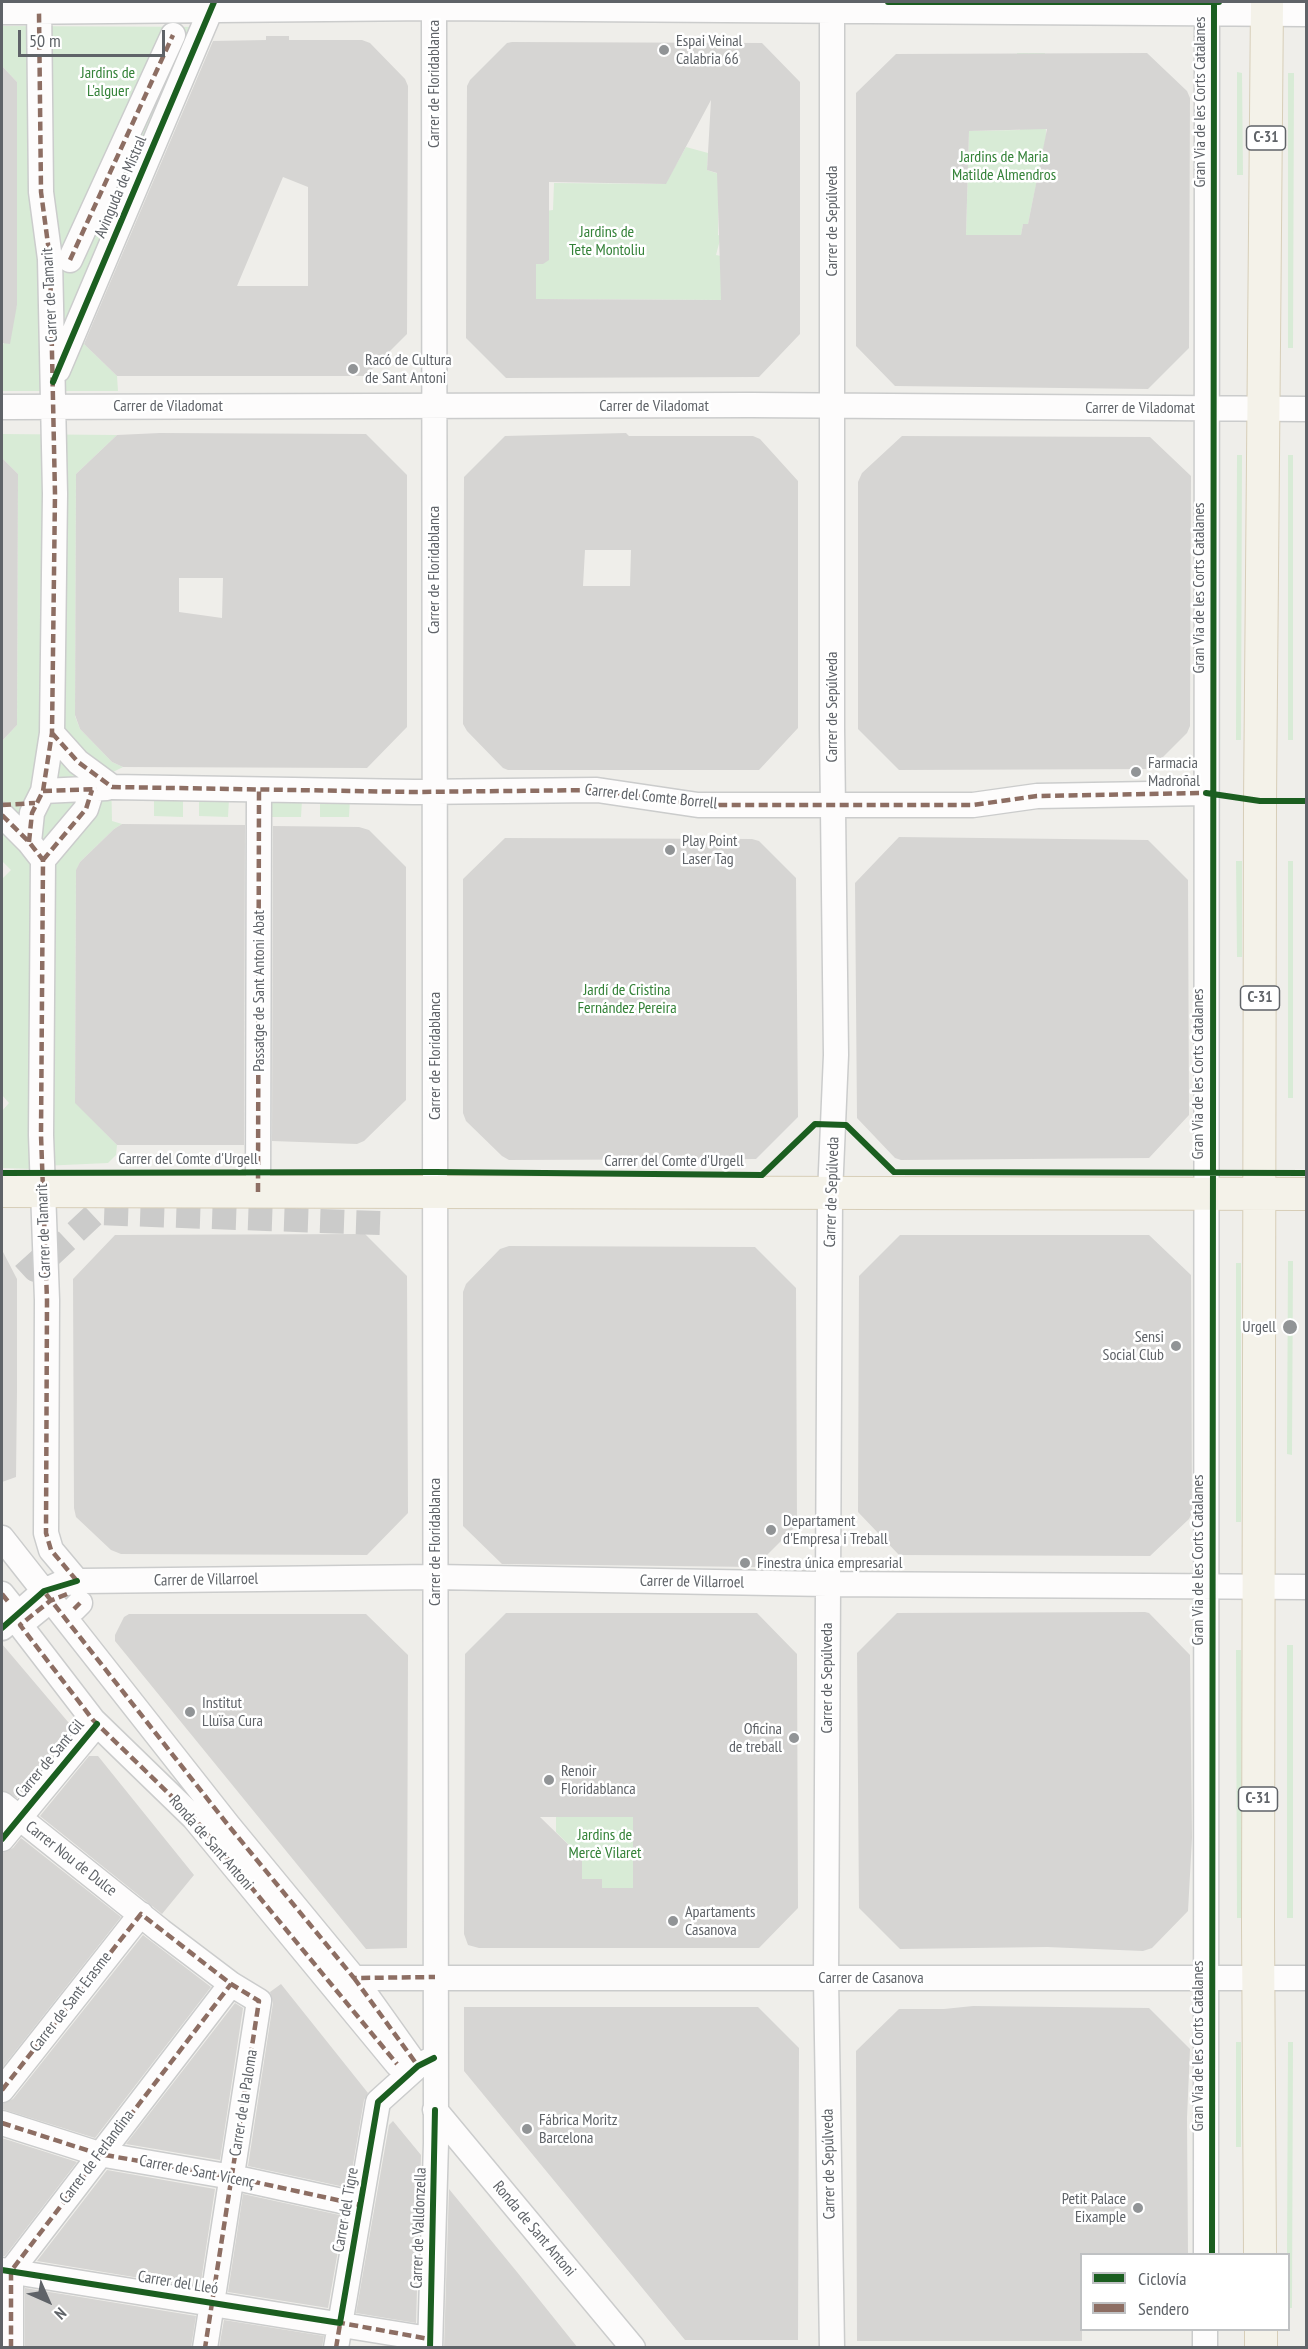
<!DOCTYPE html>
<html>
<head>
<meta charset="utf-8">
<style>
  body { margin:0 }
  #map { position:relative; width:1308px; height:2349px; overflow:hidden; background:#efeeea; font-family:"PT Sans Narrow",sans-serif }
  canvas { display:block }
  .frame { position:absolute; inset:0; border:3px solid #5f6368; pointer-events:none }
  .legend { position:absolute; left:1080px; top:2253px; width:210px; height:78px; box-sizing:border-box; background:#fff; border:2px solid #bfc1c3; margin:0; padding:8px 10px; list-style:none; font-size:18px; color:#5f6368 }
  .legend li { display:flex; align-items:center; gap:12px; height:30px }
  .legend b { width:30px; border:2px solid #bfc1c3 }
  .north { position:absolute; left:18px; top:2271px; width:60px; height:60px; -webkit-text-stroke:4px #fff; paint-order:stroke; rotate:135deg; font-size:16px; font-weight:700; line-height:24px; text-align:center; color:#5f6368 }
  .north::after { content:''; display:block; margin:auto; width:21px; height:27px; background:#5f6368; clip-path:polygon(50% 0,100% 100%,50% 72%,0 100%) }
  .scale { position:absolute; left:18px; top:30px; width:147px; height:27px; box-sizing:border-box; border:3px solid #5f6368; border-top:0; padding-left:8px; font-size:18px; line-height:21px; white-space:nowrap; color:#5f6368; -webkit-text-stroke:4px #fff; paint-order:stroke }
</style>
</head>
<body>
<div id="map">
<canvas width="1308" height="2349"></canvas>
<div class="frame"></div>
<ul class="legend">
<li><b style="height:8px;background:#1b5e20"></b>Ciclovía</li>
<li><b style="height:8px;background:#8d6e63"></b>Sendero</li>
</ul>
<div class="north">N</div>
<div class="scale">50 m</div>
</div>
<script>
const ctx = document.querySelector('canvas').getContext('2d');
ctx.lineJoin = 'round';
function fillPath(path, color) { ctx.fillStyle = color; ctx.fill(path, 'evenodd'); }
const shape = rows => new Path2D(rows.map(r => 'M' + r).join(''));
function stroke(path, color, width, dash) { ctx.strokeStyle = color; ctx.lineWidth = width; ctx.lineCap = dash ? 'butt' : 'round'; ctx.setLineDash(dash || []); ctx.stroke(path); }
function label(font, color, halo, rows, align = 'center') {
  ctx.font = font + ' "PT Sans Narrow",sans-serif'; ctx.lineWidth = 5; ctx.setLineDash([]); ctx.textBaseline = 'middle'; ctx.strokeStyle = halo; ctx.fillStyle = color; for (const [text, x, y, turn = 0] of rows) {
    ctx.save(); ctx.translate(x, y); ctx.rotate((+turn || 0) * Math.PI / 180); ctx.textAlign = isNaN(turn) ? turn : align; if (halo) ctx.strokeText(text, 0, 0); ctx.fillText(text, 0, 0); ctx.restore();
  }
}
const green = shape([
  [2,26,216,27,81,341,117,376,118,391,2,391,2,348,17,305,17,82,2,66],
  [1017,53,1045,53,1046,137,1028,224,1023,224,1021,235,966,235,969,131,1020,130],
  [1237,72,1242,73,1243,175,1237,175],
  [1288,73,1294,73,1293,348,1288,348],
  [686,147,708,153,707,170,719,174,718,235,721,236,716,255,721,256,721,300,536,299,536,264,543,264,545,211,553,210,554,183,665,184],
  [2,434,117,435,76,474,75,716,80,729,112,762,123,767,111,773,112,821,122,824,114,829,80,862,76,871,75,1102,117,1145,116,1155,108,1163,42,1166,34,1169,2,1168,2,1111,9,1103,2,1095,2,879,11,870,2,861,2,741,17,725,18,474,2,458],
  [1237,455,1242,455,1241,740,1236,740],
  [1288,455,1293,455,1293,740,1288,740],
  [154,799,183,799,183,817,154,816],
  [229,799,228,817,199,816,199,800],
  [350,799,349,817,320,817,320,800],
  [272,800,302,800,301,817,272,817],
  [1236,861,1242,861,1242,957,1237,957],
  [1288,861,1293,861,1293,1098,1288,1098],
  [1288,1261,1293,1261,1292,1455,1287,1454],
  [1236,1263,1241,1263,1241,1522,1236,1522],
  [1287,1645,1293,1645,1293,1918,1287,1918],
  [1236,1650,1241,1650,1242,1918,1237,1918],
  [556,1817,633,1817,633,1888,602,1888,582,1879,582,1858,556,1832],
  [1236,2042,1241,2042,1241,2147,1236,2147],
  [1288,2042,1293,2042,1292,2308,1289,2308,1287,2254]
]);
const building = shape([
  [266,36,289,36,289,40,362,40,370,43,405,79,408,86,407,334,365,376,117,376,84,344,213,41,266,40],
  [283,177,308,187,308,286,237,286],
  [512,42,762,43,800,82,800,334,759,377,506,378,466,338,467,86,470,80,507,43],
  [711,100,707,170,717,173,721,300,536,299,536,264,543,264,549,260,549,182,666,184],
  [1147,53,1187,91,1190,98,1189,348,1148,389,895,386,856,346,856,93,896,54],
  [1047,129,1028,224,1023,224,1021,235,966,235,969,131],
  [2,66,17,82,17,305,10,344,2,343],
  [160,433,366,434,407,475,407,727,367,768,123,767,112,762,80,729,75,715,76,474,117,435],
  [179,578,223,578,222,618,179,612],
  [626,433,629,436,753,436,760,439,798,481,798,728,759,770,508,770,503,768,467,731,463,724,464,477,505,436],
  [585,550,631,550,630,586,583,586],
  [902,436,1150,437,1191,476,1190,726,1187,733,1151,769,899,770,858,729,858,482,862,473],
  [2,458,18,474,17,725,2,741],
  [122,824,245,825,244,1145,117,1145,75,1103,76,870,80,862,114,829],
  [273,826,359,827,369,830,406,867,406,1100,364,1141,357,1144,272,1141],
  [899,837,1148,840,1188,880,1189,1115,1149,1158,901,1160,895,1158,857,1118,855,883],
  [505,838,752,839,759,841,796,878,798,1117,756,1159,509,1160,502,1156,466,1121,463,1113,463,879],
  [365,1234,407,1276,408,1513,367,1555,121,1554,111,1550,76,1517,74,1508,73,1279,115,1235],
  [900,1235,1149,1235,1191,1275,1192,1513,1189,1519,1150,1556,899,1555,858,1512,859,1276],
  [509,1246,755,1247,796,1288,797,1525,755,1567,502,1564,463,1526,463,1292,466,1284,500,1249],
  [2,1250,17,1279,17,1391,16,1477,2,1482],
  [1145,1612,1149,1613,1190,1655,1192,1838,1188,1911,1152,1948,1143,1951,1047,1947,900,1949,859,1908,857,1653,897,1613],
  [506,1613,757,1613,797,1654,798,1908,759,1948,479,1948,468,1945,464,1934,465,1654],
  [540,1817,633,1817,633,1888,602,1888,602,1879,582,1879,582,1858],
  [129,1614,366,1614,408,1655,407,1948,366,1949,115,1641,115,1635,124,1617],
  [2,1644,74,1729,17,1798,2,1790],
  [89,1756,98,1756,194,1875,162,1914,40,1816],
  [21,1838,121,1917,2,2068,2,1853,13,1848],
  [143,1935,211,1987,95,2138,2,2109,2,2104,13,2099],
  [281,1984,368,2093,364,2100,349,2188,248,2166,273,2003,270,1992],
  [235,2003,243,2008,220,2160,126,2144],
  [973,2006,1149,2008,1190,2049,1187,2118,1188,2254,1082,2254,1082,2341,857,2341,856,2051,899,2009,944,2009],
  [464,2007,758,2007,799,2048,798,2340,685,2340,464,2071],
  [393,2121,421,2155,416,2323,356,2313,389,2125],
  [2,2138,77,2162,5,2256,2,2256],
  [107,2170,215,2189,200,2288,37,2261],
  [449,2189,517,2272,578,2348,444,2348],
  [243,2194,344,2216,328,2308,228,2292],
  [25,2288,196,2316,191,2348,25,2348],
  [224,2320,324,2336,322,2348,219,2348]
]);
const minorTunnel = shape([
  [24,1258,35,1270,96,1213,380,1223]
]);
const minor = shape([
  [2,12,434,8,1306,14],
  [70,260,173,35],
  [58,370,214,2],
  [2,407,751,405,1306,409],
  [52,733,78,762,112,787,414,792,597,790,698,805,973,805,1037,796,1206,793],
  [43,791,107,788],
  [2,815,29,842,43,860,41,1135,47,1300,46,1533,51,1550,77,1581],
  [29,842,32,813,43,791,52,733,55,494,50,259,41,192,39,2],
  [43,860,86,809,92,790],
  [258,1192,259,790],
  [2,1538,228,1825,354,1978,1306,1978],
  [2,1594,10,1604],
  [41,1608,20,1625,93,1720,194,1818,397,2064],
  [74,1609,80,1603],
  [2,1628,44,1591,59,1584,82,1581,435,1577,827,1584,1306,1587],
  [2,1804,161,1931,231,1984,259,2001,205,2348],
  [2,1839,97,1724],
  [354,1978,411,2058],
  [2,2090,141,1914],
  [435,2110,633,2348],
  [2,2123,99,2154,232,2177,360,2205],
  [1206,2254,1207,2],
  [2,2270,429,2339],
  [11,2348,11,2271,231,1984],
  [336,2348,378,2102,418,2066,434,2058],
  [430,2348,436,2143,434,2],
  [832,2348,826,1978,830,1194,836,1055,832,728,832,2],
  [1205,2348,1205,2330]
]);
const major = shape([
  [2,1191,1306,1194],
  [1260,2254,1258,1925,1260,801,1267,2],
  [1261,2348,1261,2330]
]);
const quiet = shape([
  [70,260,173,35],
  [52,733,78,762,112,787,414,792,597,790,698,805,973,805,1037,796,1206,793],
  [43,791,97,789],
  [2,805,35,803],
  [2,815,29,842,43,860,41,1135,47,1300,46,1533,51,1550,77,1581],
  [29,842,32,813,43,791,52,733,55,494,50,259,41,192,39,12],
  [43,860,86,809,92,790],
  [258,1192,259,790],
  [2,1594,10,1604],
  [46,1594,228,1825,354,1978,435,1977],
  [67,1594,50,1601,20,1625,93,1720,194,1818,397,2064],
  [74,1609,80,1603],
  [354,1978,418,2066],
  [2,2090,141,1914,231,1984,259,2001,205,2348],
  [2,2123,99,2154,232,2177,360,2205],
  [336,2322,429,2339],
  [11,2348,11,2271,231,1984],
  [336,2348,341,2318]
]);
const cycleway = shape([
  [888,2,1219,2],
  [53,382,214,2],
  [1206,793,1260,801,1306,801],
  [2,1173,435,1172,762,1175,815,1124,846,1125,894,1172,1306,1173],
  [2,1628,44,1591,77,1581],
  [2,1839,97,1724],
  [1212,2254,1214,2],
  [2,2270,340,2323,378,2102,418,2066,434,2058],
  [430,2348,435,2110]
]);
const markers = [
  [664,50,6,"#919496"],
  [353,369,6,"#919496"],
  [1136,772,6,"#919496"],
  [670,850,6,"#919496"],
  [1290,1327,8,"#919496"],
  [1176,1346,6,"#919496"],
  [771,1530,6,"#919496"],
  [745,1563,6,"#919496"],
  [190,1712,6,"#919496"],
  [794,1738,6,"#919496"],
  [549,1780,6,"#919496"],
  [673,1921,6,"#919496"],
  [527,2129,6,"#919496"],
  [1138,2208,6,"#919496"]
];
const shields = [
  [1266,138,39],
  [1260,998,39],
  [1258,1799,39]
];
const shieldNames = [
  ["C-31",1266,138],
  ["C-31",1260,998],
  ["C-31",1258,1799]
];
const poiNames = [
  ["Espai Veinal",676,41],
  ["Calabria 66",676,59],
  ["Racó de Cultura",365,360],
  ["de Sant Antoni",365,378],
  ["Farmacia",1148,763],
  ["Madroñal",1148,781],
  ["Play Point",682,841],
  ["Laser Tag",682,859],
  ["Urgell",1276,1327,"right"],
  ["Sensi",1164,1337,"right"],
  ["Social Club",1164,1355,"right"],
  ["Departament",783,1521],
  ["d'Empresa i Treball",783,1539],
  ["Finestra única empresarial",757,1563],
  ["Institut",202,1703],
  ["Lluïsa Cura",202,1721],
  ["Oficina",782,1729,"right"],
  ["de treball",782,1747,"right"],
  ["Renoir",561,1771],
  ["Floridablanca",561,1789],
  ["Apartaments",685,1912],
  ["Casanova",685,1930],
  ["Fábrica Moritz",539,2120],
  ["Barcelona",539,2138],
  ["Petit Palace",1126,2199,"right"],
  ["Eixample",1126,2217,"right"]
];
const parkNames = [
  ["Jardins de",108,73],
  ["L'alguer",108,91],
  ["Jardins de Maria",1004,157],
  ["Matilde Almendros",1004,175],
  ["Jardins de",607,232],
  ["Tete Montoliu",607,250],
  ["Jardí de Cristina",627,990],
  ["Fernández Pereira",627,1008],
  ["Jardins de",605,1835],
  ["Mercè Vilaret",605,1853]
];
const streetNames = [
  ["Carrer de Floridablanca",434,84,-90],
  ["Gran Via de les Corts Catalanes",1200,102,-90],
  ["Avinguda de Mistral",121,187,-67],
  ["Carrer de Sepúlveda",832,221,-90],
  ["Carrer de Tamarit",50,295,-93],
  ["Carrer de Viladomat",168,406],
  ["Carrer de Viladomat",654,406],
  ["Carrer de Viladomat",1140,408],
  ["Carrer de Floridablanca",434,570,-90],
  ["Gran Via de les Corts Catalanes",1199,588,-90],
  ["Carrer de Sepúlveda",832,707,-90],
  ["Carrer del Comte Borrell",651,797,6],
  ["Passatge de Sant Antoni Abat",259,991,-90],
  ["Carrer de Floridablanca",435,1056,-90],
  ["Gran Via de les Corts Catalanes",1198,1074,-90],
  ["Carrer del Comte d'Urgell",188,1159],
  ["Carrer del Comte d'Urgell",674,1161],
  ["Carrer de Sepúlveda",832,1192,-88],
  ["Carrer de Tamarit",44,1231,-92],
  ["Carrer de Floridablanca",435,1542,-90],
  ["Gran Via de les Corts Catalanes",1198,1560,-90],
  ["Carrer de Villarroel",206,1580,-1],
  ["Carrer de Villarroel",692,1582,1],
  ["Carrer de Sepúlveda",827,1678,-90],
  ["Carrer de Sant Gil",50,1759,-50],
  ["Ronda de Sant Antoni",211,1843,49],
  ["Carrer Nou de Dulce",71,1859,38],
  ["Carrer de Casanova",871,1978],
  ["Carrer de Sant Erasme",71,2002,-52],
  ["Gran Via de les Corts Catalanes",1198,2046,-90],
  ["Carrer de la Paloma",244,2103,-81],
  ["Carrer de Ferlandina",97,2157,-53],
  ["Carrer de Sepúlveda",829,2164,-91],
  ["Carrer de Sant Vicenç",197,2172,11],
  ["Carrer del Tigre",346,2210,-80],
  ["Carrer de Valldonzella",419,2228,-88],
  ["Ronda de Sant Antoni",534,2229,50],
  ["Carrer del Lleó",178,2283,9]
];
fillPath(green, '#d8ebd6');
fillPath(building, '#d6d5d3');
stroke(minorTunnel, '#cbcbca', 24, [24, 12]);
stroke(minor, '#cbcccc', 27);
stroke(major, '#d7ceb8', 34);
stroke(minor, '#fdfcfc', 24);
stroke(major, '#f4f2e9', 32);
stroke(quiet, '#8d6e63', 4.5, [9, 4.5]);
stroke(cycleway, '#1b5e20', 6);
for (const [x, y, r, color] of markers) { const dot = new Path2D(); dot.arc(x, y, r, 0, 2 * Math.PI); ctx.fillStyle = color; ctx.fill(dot); stroke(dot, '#fff', 2); }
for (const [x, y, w] of shields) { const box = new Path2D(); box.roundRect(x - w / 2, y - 12, w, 24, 4.5); ctx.fillStyle = '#fff'; ctx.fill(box); stroke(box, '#5f6368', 1.5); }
label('bold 15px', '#5f6368', null, shieldNames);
label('16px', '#5f6368', '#fff', poiNames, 'left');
label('16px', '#348238', '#fff', parkNames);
label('16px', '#5f6368', '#fff', streetNames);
</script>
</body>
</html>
